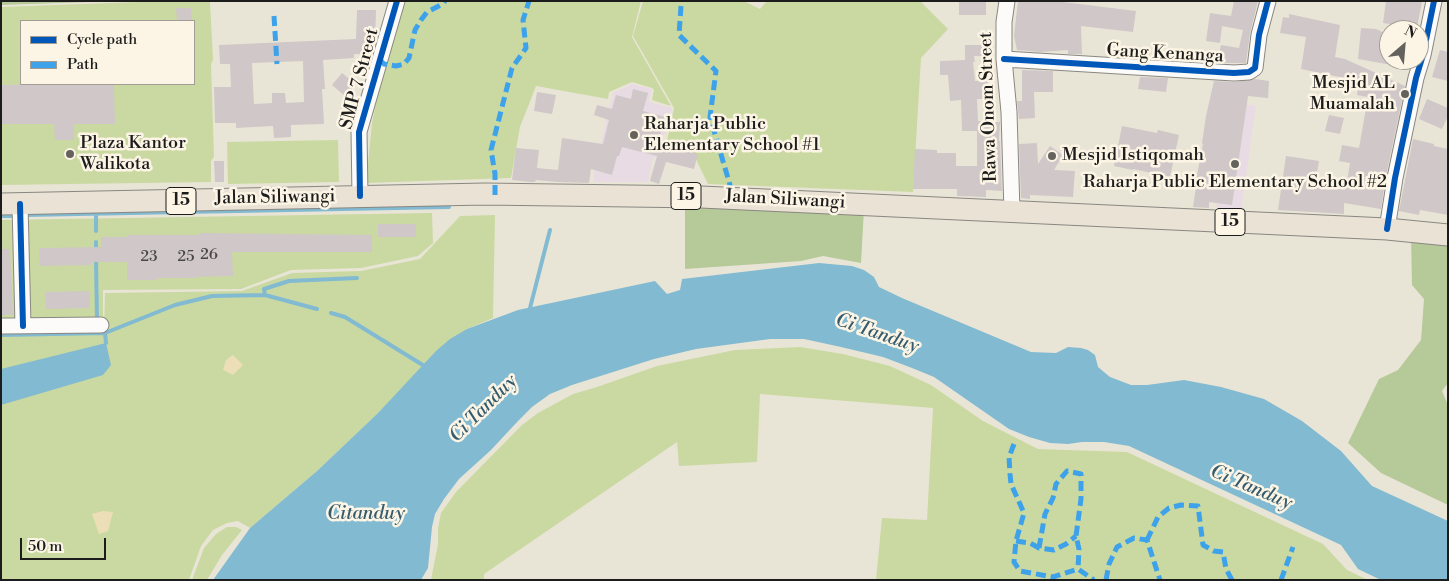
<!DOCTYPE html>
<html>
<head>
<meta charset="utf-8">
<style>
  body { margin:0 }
  #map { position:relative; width:1449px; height:581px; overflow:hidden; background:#e9e5d6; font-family:"Libre Bodoni",serif }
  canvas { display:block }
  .frame { position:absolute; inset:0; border:2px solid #1c1c1c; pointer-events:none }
  .legend { position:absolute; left:20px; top:20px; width:175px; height:65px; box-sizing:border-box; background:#fcf5e5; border:1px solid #a29e95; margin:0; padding:6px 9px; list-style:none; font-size:15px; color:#1c1c1c }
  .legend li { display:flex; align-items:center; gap:10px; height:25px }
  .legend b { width:25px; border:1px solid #a29e95 }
  .north { position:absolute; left:1379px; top:20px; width:50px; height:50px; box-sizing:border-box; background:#fcf5e5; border:1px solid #a29e95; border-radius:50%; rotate:27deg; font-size:14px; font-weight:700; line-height:20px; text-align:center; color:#1c1c1c }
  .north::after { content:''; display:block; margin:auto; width:18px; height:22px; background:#64625d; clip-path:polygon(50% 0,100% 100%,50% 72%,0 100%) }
  .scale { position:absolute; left:20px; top:538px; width:86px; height:22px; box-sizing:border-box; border:2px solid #1c1c1c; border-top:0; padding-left:6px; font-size:15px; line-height:18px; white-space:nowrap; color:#1c1c1c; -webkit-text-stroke:4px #fcf5e5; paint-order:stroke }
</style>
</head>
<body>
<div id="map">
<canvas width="1449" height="581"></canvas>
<div class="frame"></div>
<ul class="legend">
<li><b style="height:6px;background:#0057b8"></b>Cycle path</li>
<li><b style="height:6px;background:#3da2ea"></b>Path</li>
</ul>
<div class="north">N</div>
<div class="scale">50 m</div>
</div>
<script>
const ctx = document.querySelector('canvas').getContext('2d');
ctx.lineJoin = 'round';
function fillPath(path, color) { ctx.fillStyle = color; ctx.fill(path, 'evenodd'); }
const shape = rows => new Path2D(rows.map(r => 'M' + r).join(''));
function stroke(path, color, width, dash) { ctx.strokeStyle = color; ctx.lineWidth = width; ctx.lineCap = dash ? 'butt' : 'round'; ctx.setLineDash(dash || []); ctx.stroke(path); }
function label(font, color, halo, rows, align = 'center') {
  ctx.font = font + ' "Libre Bodoni",serif'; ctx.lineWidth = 5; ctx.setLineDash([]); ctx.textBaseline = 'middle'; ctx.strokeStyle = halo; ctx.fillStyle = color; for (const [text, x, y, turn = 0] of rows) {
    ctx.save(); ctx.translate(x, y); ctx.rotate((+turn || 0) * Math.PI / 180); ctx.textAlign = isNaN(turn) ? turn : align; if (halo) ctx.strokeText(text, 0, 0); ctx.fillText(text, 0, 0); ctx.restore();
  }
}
const built = shape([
  [632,84,652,89,649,102,672,108,666,133,661,136,656,157,653,158,648,182,594,182,594,172,613,93],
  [1231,102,1256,106,1241,211,1216,207]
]);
const green = shape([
  [165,1,210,1,213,60,211,64,214,157,211,161,211,182,1,185,1,7],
  [21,21,194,21,194,84,21,84],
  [405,1,641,1,632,37,671,106,652,100,654,90,652,88,632,82,609,92,608,99,536,86,520,127,511,178,366,183,372,123,388,39],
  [643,1,744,1,760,9,767,1,920,1,948,29,921,58,913,192,708,184,691,149,667,141,674,108,633,36],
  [338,140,339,182,228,184,227,142],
  [432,213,433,243,418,256,361,268,291,270,241,289,103,290,103,331,1,334,1,220],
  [495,215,493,318,467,329,407,383,378,413,317,471,250,528,238,521,227,523,213,530,201,546,189,580,1,580,1,335,104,333,105,293,242,291,292,273,361,271,420,259,460,216],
  [800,347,843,354,890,366,931,385,983,421,1038,449,1127,452,1323,544,1347,570,1368,580,876,580,882,518,927,520,933,408,760,394,757,462,679,466,677,442,484,574,484,580,431,580,438,544,438,528,441,513,456,492,522,425,538,413,573,394,597,387,657,366,735,350],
  [227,527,236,527,242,530,222,555,207,580,192,580,204,548,216,534]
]);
const forest = shape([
  [1,1,120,1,1,5],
  [685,203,864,209,861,263,823,256,801,261,685,269],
  [1411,237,1448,240,1448,383,1442,391,1448,405,1448,505,1381,473,1348,443,1379,379,1398,370,1421,340,1424,299,1412,285]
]);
const sand = shape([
  [233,355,243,365,233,375,223,370,226,360],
  [103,511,113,512,108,531,99,534,92,514]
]);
const water = shape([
  [819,263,852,266,864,270,874,277,879,287,902,298,1031,352,1056,353,1068,347,1081,348,1088,350,1095,355,1098,367,1110,377,1131,385,1147,385,1184,380,1221,387,1264,399,1302,421,1341,451,1372,486,1448,521,1448,580,1381,580,1358,569,1341,545,1129,446,1104,442,1082,442,1068,444,1050,443,1029,437,1009,429,934,377,912,368,883,357,841,347,804,339,770,339,696,349,654,359,572,385,550,394,532,407,518,421,491,450,459,479,444,499,435,514,432,527,428,568,421,580,213,580,250,528,317,471,378,413,436,351,450,339,467,329,518,310,655,281,667,294,680,290,682,279],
  [106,343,111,365,103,375,1,405,1,369]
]);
const stream = shape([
  [96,214,96,231],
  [25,215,449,207],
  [1,216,16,216],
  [96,242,96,252],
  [96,259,97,322],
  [265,295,264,289,289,281,357,278],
  [530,312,530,308,550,230],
  [331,313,345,317,426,367],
  [105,333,106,343],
  [1,335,105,333,175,305,212,296,265,295,317,309]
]);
const building = shape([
  [959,1,986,1,986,15,959,15],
  [1018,1,1055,1,1136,11,1133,32,1081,26,1082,54,1068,54,1068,50,1041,52,1017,50,1014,36],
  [1234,1,1258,1,1250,33,1246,63,1217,63,1221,45,1239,48,1243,30,1222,26,1220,43,1206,41,1210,13,1231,16],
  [1386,1,1422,1,1417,28,1383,23],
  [176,8,191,8,192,21,177,21],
  [357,10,376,10,375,42,372,54,354,54,354,58,323,60,325,89,322,89,324,124,291,125,291,137,274,138,273,126,236,128,236,123,215,123,214,87,231,87,230,64,220,64,219,45,356,39],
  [303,61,304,102,286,103,285,93,272,93,272,103,254,104,252,63],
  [1289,14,1340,25,1335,57,1345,59,1405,86,1386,176,1381,209,1344,203,1344,214,1278,210,1286,156,1319,161,1316,180,1347,182,1350,163,1339,161,1342,145,1359,148,1368,97,1357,95,1359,81,1301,69,1306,37,1280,33,1283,17,1289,18],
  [1361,28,1376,29,1389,35,1389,62,1389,60,1412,60,1409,68,1358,59],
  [965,45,990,45,990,56,974,56,975,62,973,62,975,81,988,80,989,99,977,99,978,121,1000,122,999,141,1000,141,1002,191,986,190,986,197,957,196,957,189,913,189,915,149,937,150,937,153,956,153,956,166,977,166,977,131,962,131,961,100,950,101,948,75,940,75,940,61,965,60],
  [1440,50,1448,52,1448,81,1432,77],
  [1022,70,1053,71,1053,92,1034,92,1035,118,1019,119,1017,101,1022,101],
  [342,73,357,85,346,97,332,85],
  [1140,77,1168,78,1166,92,1138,89],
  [1255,79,1269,81,1268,98,1248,96,1232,205,1209,202,1209,208,1193,207,1197,181,1196,180,1203,144,1202,143,1206,116,1214,81,1234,82],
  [114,84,115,124,73,124,74,140,55,140,54,124,1,124,1,85],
  [633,89,648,93,643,111,665,117,659,139,671,142,670,146,698,154,694,169,666,162,659,184,650,181,657,156,622,147,619,156,617,156,612,175,591,169,589,183,557,182,536,180,535,182,530,182,512,180,516,148,539,150,537,168,558,170,562,138,603,144,609,120,594,115,597,105,612,109,616,95,631,99],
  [537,92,556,95,552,114,534,111],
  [1427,99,1448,108,1448,116,1442,129,1419,119],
  [1329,115,1344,118,1340,134,1325,131],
  [1122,126,1157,133,1158,130,1179,135,1170,177,1133,169,1133,170,1114,166],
  [1413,139,1434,144,1434,146,1448,149,1448,215,1420,210,1419,215,1399,211],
  [1037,143,1038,164,1050,146,1063,155,1054,170,1075,171,1073,197,1030,195,1030,199,1021,198,1019,144],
  [214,161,224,161,224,182,215,182],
  [378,224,416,224,416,237,378,237],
  [200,233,372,235,372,252,232,252,233,276,195,277,195,278,157,278,157,280,127,280,127,262,91,262,91,265,40,266,39,248,101,247,101,237,127,237,127,235,200,235],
  [1,249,10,249,13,315,1,315],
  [90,291,90,308,46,309,45,292]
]);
const minor = shape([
  [1007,1,1004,22,1004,59,1009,112,1012,212],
  [1004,59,1234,73,1249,72,1255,68,1259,35,1268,1],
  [360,196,359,132,397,1],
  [20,204,23,326],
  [1387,229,1395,178,1416,78,1423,55,1434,1],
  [1,326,101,325]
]);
const highway = shape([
  [1,204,485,194,701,197,1387,229,1448,235]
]);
const quiet = shape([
  [681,6,679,35,716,71,710,117,730,185,729,198],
  [274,16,277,64],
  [379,59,384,64,396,66,404,64,409,58,415,30,421,20,427,12,443,4,445,1],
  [495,195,495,174,491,150,512,68,526,48,523,20,529,1],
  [1014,444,1009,457,1010,474,1011,484,1024,513,1016,541,1014,562,1020,571,1053,577,1078,569,1094,580],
  [1147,540,1158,517,1169,508,1181,505,1198,506,1203,545,1214,551,1223,552,1226,569,1232,580],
  [1016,541,1030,543,1039,548,1054,550,1066,544,1076,536],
  [1039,548,1045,514,1053,498,1056,484,1067,471,1081,474,1081,499,1076,536,1079,549,1078,569],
  [1106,580,1109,564,1117,547,1134,538,1147,540,1160,580],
  [1281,580,1293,547]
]);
const cycleway = shape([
  [1004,59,1234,73,1249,72,1255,68,1259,35,1268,1],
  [360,196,359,132,397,1],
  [20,204,23,326],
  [1387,229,1395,178,1416,78,1423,55,1434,1]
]);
const markers = [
  [1405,94,5,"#64625d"],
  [634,135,5,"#64625d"],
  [70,154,5,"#64625d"],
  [1052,156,5,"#64625d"],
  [1235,164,5,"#64625d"]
];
const numberNames = [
  ["26",209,255],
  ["23",149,257],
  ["25",186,257]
];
const shields = [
  [686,196,30],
  [181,201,30],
  [1230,222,30]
];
const shieldNames = [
  ["15",686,196],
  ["15",181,201],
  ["15",1230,222]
];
const streetNames = [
  ["Gang Kenanga",1165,54,3],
  ["SMP 7 Street",360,79,-75],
  ["Rawa Onom Street",989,107,-92],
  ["Jalan Siliwangi",275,198,-1],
  ["Jalan Siliwangi",785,200,3]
];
const poiNames = [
  ["Mesjid AL",1395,84,"right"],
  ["Muamalah",1395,105,"right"],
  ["Raharja Public",644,125],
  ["Elementary School #1",644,146],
  ["Plaza Kantor",80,144],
  ["Walikota",80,165],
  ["Mesjid Istiqomah",1062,156],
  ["Raharja Public Elementary School #2",1235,183,"center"]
];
const waterNames = [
  ["Ci Tanduy",877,334,19],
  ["Ci Tanduy",484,409,-45],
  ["Ci Tanduy",1251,488,23],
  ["Citanduy",366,514]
];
fillPath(built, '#e8dbe4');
fillPath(green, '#cad9a1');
fillPath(forest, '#b6c999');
fillPath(sand, '#ecdfb7');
fillPath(water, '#82bad2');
stroke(stream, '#82bad2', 4);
fillPath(building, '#cfc7c8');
stroke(minor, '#898780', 17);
stroke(highway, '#898780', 23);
stroke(minor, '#fcfbf9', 15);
stroke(highway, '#e9e2d5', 21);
stroke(quiet, '#3da2ea', 5, [10, 5]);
stroke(cycleway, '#0057b8', 6);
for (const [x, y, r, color] of markers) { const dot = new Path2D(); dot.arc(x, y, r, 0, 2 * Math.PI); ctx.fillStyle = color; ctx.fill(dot); stroke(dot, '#fcf5e5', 2); }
label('15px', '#494747', null, numberNames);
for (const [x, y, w] of shields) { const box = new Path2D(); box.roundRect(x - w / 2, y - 13.5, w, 27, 4); ctx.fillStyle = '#fcf5e5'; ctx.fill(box); stroke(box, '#1c1c1c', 1); }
label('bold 16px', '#1c1c1c', null, shieldNames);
label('18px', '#1c1c1c', '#fcf5e5', streetNames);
label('18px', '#1c1c1c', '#fcf5e5', poiNames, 'left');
label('italic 19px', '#365b6d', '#fcf5e5', waterNames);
</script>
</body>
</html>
